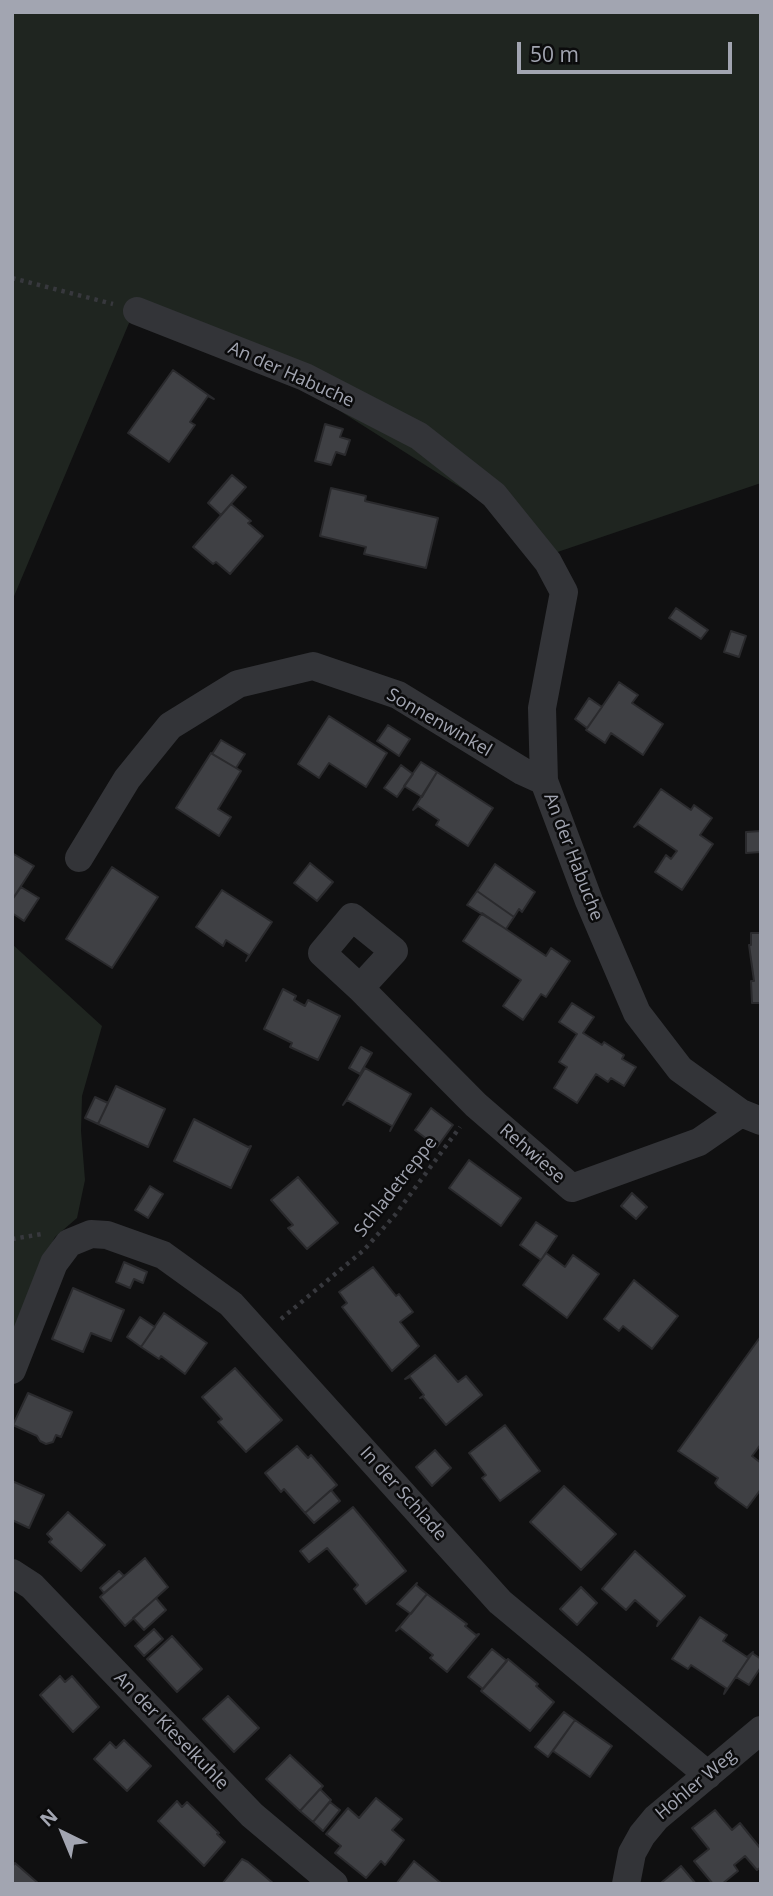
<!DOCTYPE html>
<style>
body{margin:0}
#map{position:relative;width:773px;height:1896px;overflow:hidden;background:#101011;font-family:"Open Sans",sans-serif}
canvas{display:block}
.frame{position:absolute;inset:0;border:14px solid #a2a5b1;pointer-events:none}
.north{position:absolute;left:28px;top:1798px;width:70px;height:70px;-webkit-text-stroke:5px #0b0b0c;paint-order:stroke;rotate:317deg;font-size:19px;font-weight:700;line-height:28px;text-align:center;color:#a2a5b1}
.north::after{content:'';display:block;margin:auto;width:24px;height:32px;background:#a2a5b1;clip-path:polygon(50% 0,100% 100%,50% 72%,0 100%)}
.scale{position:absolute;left:517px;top:42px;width:215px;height:32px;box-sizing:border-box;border:4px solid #a2a5b1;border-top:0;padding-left:9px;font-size:21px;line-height:24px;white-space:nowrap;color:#a2a5b1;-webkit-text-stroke:5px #0b0b0c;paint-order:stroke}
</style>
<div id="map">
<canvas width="773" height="1896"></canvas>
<div class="frame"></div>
<div class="north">N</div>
<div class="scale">50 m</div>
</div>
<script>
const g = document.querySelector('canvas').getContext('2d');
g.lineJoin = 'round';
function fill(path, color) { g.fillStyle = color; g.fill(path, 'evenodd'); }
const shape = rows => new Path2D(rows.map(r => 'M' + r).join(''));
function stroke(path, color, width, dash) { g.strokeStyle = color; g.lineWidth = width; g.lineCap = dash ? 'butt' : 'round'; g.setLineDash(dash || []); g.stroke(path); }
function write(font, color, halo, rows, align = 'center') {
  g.font = font + ' "Open Sans",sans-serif'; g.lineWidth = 5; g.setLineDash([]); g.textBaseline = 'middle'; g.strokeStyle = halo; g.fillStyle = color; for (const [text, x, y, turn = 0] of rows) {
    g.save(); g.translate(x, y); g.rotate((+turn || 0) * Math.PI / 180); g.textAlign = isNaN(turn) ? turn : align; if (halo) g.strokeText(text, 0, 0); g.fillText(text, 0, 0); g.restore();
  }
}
const green = shape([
 [12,12,761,12,761,483,531,561,485,503,307,390,132,316,12,601],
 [12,944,102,1026,82,1096,81,1131,85,1180,77,1218,55,1237,44,1259,12,1345]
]);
const building = shape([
 [173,370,214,399,208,396,190,422,195,425,169,462,128,433,173,370],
 [325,424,343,429,340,437,350,440,345,455,336,452,331,465,315,461,325,424],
 [232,475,246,487,221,515,208,503,232,475],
 [331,488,366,496,365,501,438,518,426,568,364,554,366,547,320,536,331,488],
 [231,504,251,521,248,523,263,536,230,574,216,562,213,564,193,547,231,504],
 [676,608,708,630,701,639,669,618,676,608],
 [731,631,746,636,739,657,724,652,731,631],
 [619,682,638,695,632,703,663,724,643,755,611,733,605,743,586,730,619,682],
 [589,698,602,707,587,728,575,719,589,698],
 [329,716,387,753,366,787,329,763,319,778,298,764,329,716],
 [388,725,410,739,399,756,377,741,388,725],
 [221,740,245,754,236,768,212,754,221,740],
 [211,753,241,771,218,809,231,817,219,836,176,808,211,753],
 [421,762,437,772,422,797,404,786,421,762],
 [401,765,413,774,397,797,384,788,401,765],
 [437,772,493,808,468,846,436,825,439,820,418,806,413,810,437,772],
 [661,789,691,810,694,805,712,818,700,835,713,844,682,890,655,872,666,855,671,859,677,851,638,824,634,827,661,789],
 [761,831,761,852,746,853,746,832,761,831],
 [12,853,34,866,12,900,12,853],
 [310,863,333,882,317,901,294,883,310,863],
 [495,864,535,892,522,912,519,909,514,917,477,891,495,864],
 [112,867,158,897,112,968,66,939,112,867],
 [21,887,39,898,24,921,12,913,12,900,21,887],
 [222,890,272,922,246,961,249,955,226,940,223,946,196,927,222,890],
 [477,891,514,917,506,929,467,905,477,891],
 [482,913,546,956,551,948,570,961,546,997,541,994,523,1020,503,1006,521,980,463,941,482,913],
 [751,933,761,933,761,1003,752,1003,751,981,754,981,749,945,751,945,751,933],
 [283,989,296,996,294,1000,305,1006,308,1000,340,1016,318,1060,290,1047,292,1043,264,1029,283,989],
 [572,1003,594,1017,583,1033,602,1045,604,1042,624,1055,622,1059,636,1067,624,1086,611,1078,608,1082,596,1074,577,1103,554,1088,567,1067,559,1062,577,1034,559,1022,572,1003],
 [361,1047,372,1053,360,1074,349,1068,361,1047],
 [365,1068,411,1094,390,1131,392,1126,347,1100,343,1105,365,1068],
 [116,1086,165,1109,148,1147,98,1124,116,1086],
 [95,1097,108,1103,98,1124,85,1118,95,1097],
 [431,1108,453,1125,437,1147,415,1130,431,1108],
 [194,1119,248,1147,251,1146,231,1188,174,1161,194,1119],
 [469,1160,521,1198,501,1226,449,1188,469,1160],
 [298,1177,338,1223,307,1249,288,1228,293,1225,271,1200,298,1177],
 [150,1186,163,1194,148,1218,135,1210,150,1186],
 [632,1193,647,1207,636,1219,621,1206,632,1193],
 [536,1222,557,1236,541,1260,520,1245,536,1222],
 [546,1253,565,1267,573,1255,599,1274,567,1318,523,1285,546,1253],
 [124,1262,147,1272,143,1283,134,1279,130,1288,116,1282,124,1262],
 [373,1267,396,1296,399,1294,413,1312,400,1322,419,1346,392,1371,342,1307,347,1303,339,1292,373,1267],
 [634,1280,678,1316,652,1349,623,1326,619,1331,604,1319,634,1280],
 [73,1288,124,1310,111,1341,91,1333,83,1352,52,1339,73,1288],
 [164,1313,207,1343,185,1374,161,1356,159,1359,141,1347,164,1313],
 [140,1317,155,1327,141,1347,127,1337,140,1317],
 [761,1336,761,1444,752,1456,761,1463,761,1489,747,1508,718,1487,715,1483,718,1478,678,1451,761,1336],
 [435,1355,458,1382,466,1376,482,1395,446,1425,423,1397,420,1398,424,1395,410,1377,405,1379,435,1355],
 [235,1368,282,1420,246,1452,218,1422,222,1419,202,1397,235,1368],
 [28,1393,72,1412,61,1437,56,1435,53,1442,46,1444,40,1441,37,1436,13,1425,28,1393],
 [505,1425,540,1471,500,1501,482,1478,486,1475,469,1453,505,1425],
 [297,1446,308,1458,311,1455,337,1485,305,1513,284,1489,281,1492,265,1473,297,1446],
 [435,1450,451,1468,432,1486,416,1467,435,1450],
 [12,1481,44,1495,29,1528,12,1520,12,1481],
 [564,1486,616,1534,581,1570,530,1522,564,1486],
 [331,1490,340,1501,314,1523,305,1513,331,1490],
 [353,1507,406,1571,366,1604,354,1589,358,1585,327,1548,309,1562,300,1551,353,1507],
 [68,1512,105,1545,81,1571,49,1542,52,1539,47,1534,68,1512],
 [635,1551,685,1596,657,1626,659,1621,635,1600,626,1610,602,1589,635,1551],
 [145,1558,168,1587,125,1626,100,1597,145,1558],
 [119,1571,124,1576,104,1593,100,1588,119,1571],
 [417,1583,416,1585,427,1594,411,1614,397,1604,417,1583],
 [581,1587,597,1603,577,1625,560,1609,581,1587],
 [427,1594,467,1624,465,1626,476,1635,479,1634,447,1672,430,1658,433,1655,400,1628,396,1631,427,1594],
 [156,1598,166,1610,144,1630,133,1618,156,1598],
 [700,1617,727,1635,723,1641,747,1657,753,1652,724,1694,726,1688,691,1665,688,1669,672,1659,700,1617],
 [154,1629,163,1639,144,1656,135,1646,154,1629],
 [172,1636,202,1669,177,1692,147,1659,172,1636],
 [492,1649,507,1661,483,1689,468,1677,492,1649],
 [752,1653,761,1659,761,1667,749,1685,736,1677,752,1653],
 [508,1659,538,1684,536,1686,554,1702,530,1731,481,1691,508,1659],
 [60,1676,65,1682,72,1676,99,1707,73,1732,40,1695,60,1676],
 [228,1696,259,1728,234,1752,203,1719,228,1696],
 [564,1712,575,1720,548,1757,535,1747,564,1712],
 [575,1720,612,1746,590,1777,553,1751,575,1720],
 [124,1740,151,1766,127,1791,94,1759,110,1742,116,1748,124,1740],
 [290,1755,323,1786,300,1811,266,1779,290,1755],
 [320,1789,331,1800,313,1822,300,1811,320,1789],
 [376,1798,402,1819,392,1830,404,1840,385,1865,381,1861,366,1878,335,1853,341,1846,326,1834,348,1808,359,1818,376,1798],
 [177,1801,182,1807,187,1802,219,1833,217,1834,225,1842,204,1866,158,1821,177,1801],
 [330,1802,340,1810,323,1831,313,1822,330,1802],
 [715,1810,732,1830,740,1823,761,1849,761,1867,757,1870,745,1856,734,1865,738,1871,722,1884,713,1884,694,1861,709,1849,692,1828,715,1810],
 [242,1859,248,1862,274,1884,222,1884,242,1859],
 [414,1861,442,1884,396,1884,414,1861],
 [15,1863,39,1884,12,1884,12,1867,15,1863],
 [681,1866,696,1884,662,1884,661,1883,681,1866]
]);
const path = shape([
 [12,278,113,304],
 [12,1239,42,1234],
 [281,1319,364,1250,395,1215,460,1127]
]);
const minor = shape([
 [137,311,305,377,419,436,494,495,548,562,564,592,542,708,544,781,589,901,637,1013,680,1069,741,1113,761,1121],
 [79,858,127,779,170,726,238,684,313,666,398,695,522,771,544,781],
 [360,988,394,951,352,917,322,953,360,988,476,1105,572,1188,699,1142,741,1113],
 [12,1370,54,1263,69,1243,91,1234,107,1235,163,1255,231,1304,500,1602,708,1775],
 [12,1573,32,1586,252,1815,334,1884],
 [626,1884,632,1853,642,1835,656,1818,761,1730]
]);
const streetNames = [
 ["An der Habuche",291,375,24],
 ["Sonnenwinkel",439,723,30],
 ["An der Habuche",573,857,69],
 ["Rehwiese",532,1154,41],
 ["Schladetreppe",396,1187,-52],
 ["In der Schlade",403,1494,48],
 ["An der Kieselkuhle",171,1731,46],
 ["Hohler Weg",696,1785,-40]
];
fill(green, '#1f2520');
fill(building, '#3f4044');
stroke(building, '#2a2a2d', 2);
stroke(path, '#37383d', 4.5, [3.5, 5]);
stroke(minor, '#333438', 28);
write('18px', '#a2a5b1', '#0b0b0c', streetNames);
</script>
